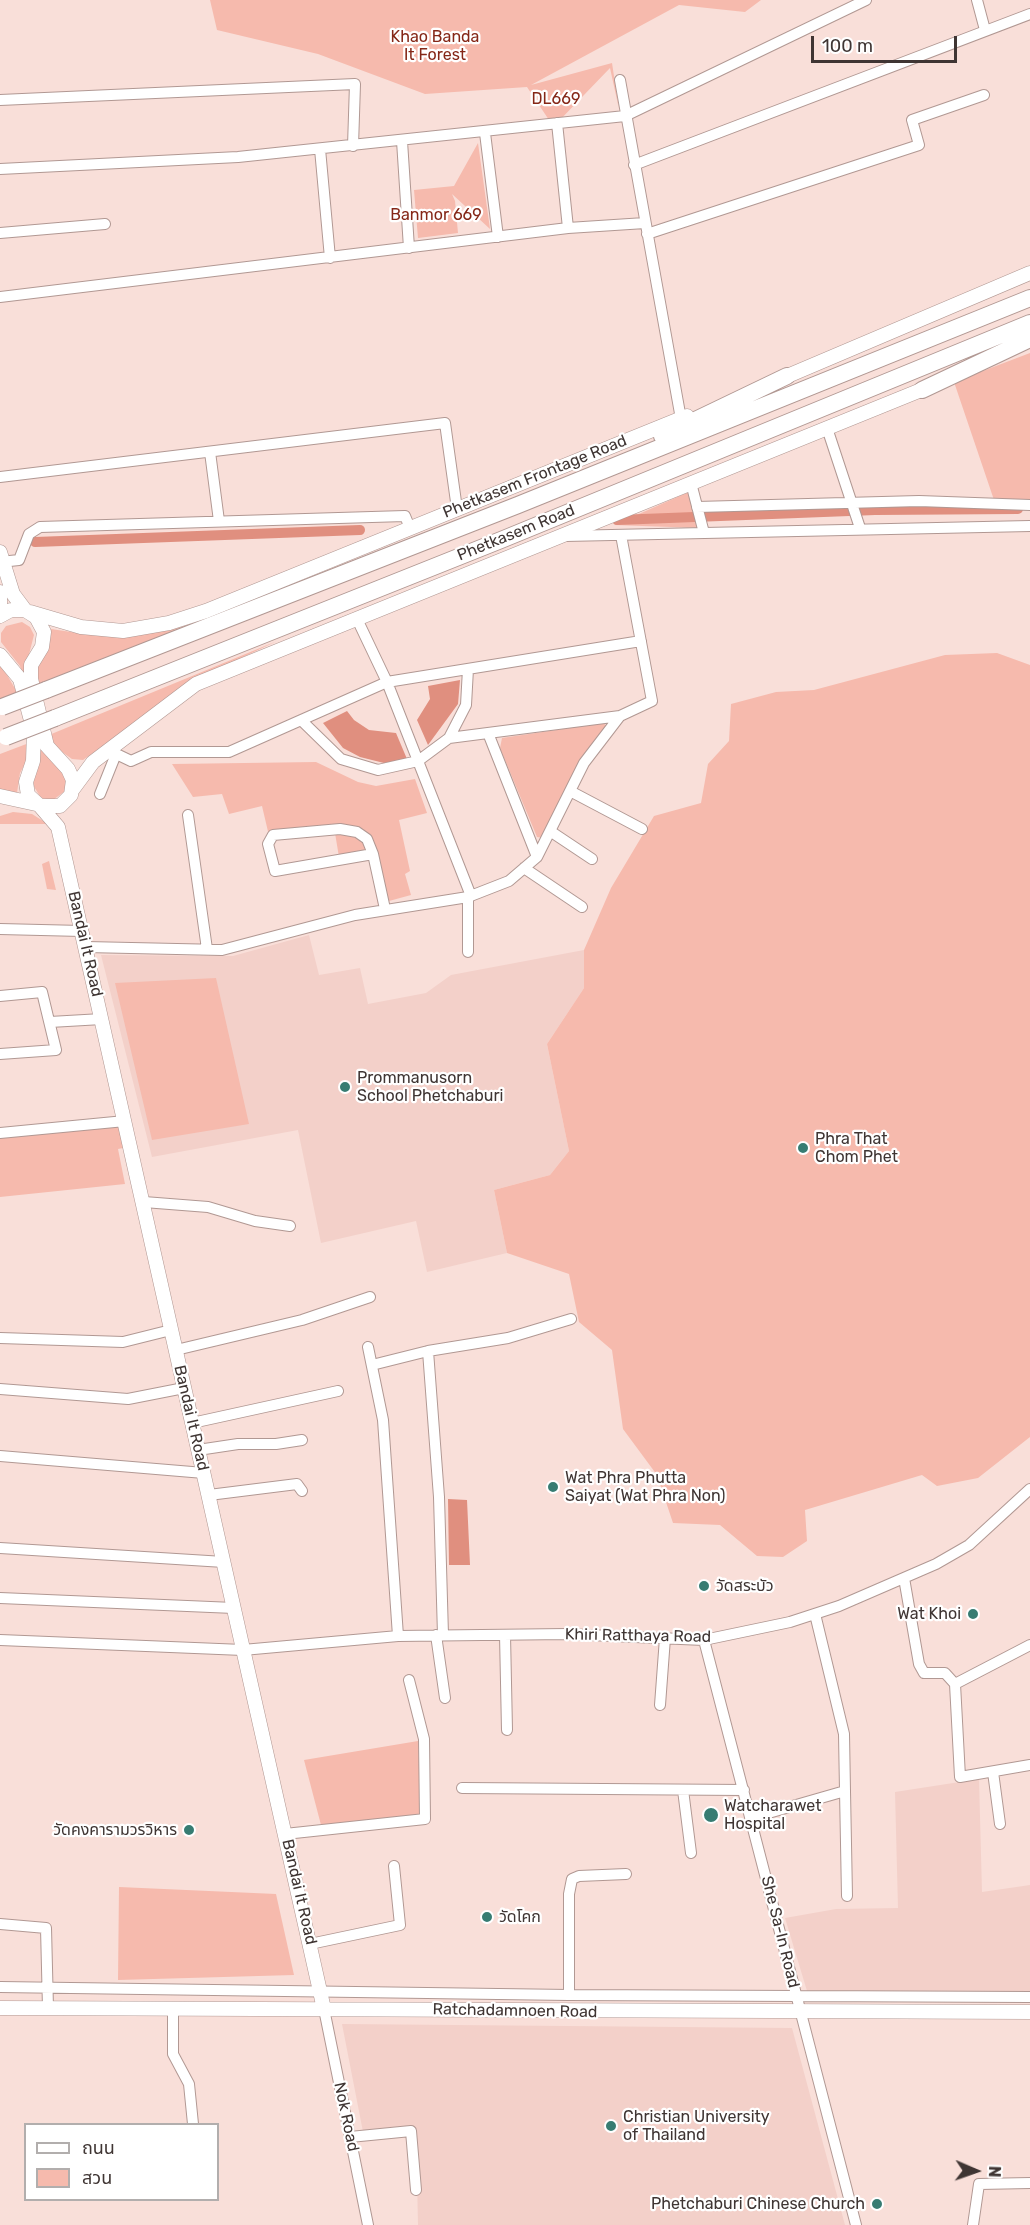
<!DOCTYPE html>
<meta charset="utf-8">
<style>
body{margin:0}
#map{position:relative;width:1030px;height:2225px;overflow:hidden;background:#f9dfd9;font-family:Rubik,"Noto Sans Thai",sans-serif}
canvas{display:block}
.legend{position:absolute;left:24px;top:2123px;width:195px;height:78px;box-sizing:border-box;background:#fff;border:2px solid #b2aead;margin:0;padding:8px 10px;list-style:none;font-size:18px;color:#3f3533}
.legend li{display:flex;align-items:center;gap:12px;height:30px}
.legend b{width:30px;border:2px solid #b2aead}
.north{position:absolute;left:946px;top:2141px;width:60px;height:60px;-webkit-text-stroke:4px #fff;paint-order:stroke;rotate:92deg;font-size:16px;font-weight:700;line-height:24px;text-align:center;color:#3f3533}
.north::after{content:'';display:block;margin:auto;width:21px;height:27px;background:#3f3533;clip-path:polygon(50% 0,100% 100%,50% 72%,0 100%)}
.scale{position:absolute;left:811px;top:36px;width:146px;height:27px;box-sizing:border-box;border:3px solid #3f3533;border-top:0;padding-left:8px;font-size:18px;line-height:21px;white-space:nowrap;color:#3f3533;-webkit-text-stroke:4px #fff;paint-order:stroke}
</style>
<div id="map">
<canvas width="1030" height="2225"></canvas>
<ul class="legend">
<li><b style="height:8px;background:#fff"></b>ถนน</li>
<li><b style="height:16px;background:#f6baad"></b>สวน</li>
</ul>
<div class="north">N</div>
<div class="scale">100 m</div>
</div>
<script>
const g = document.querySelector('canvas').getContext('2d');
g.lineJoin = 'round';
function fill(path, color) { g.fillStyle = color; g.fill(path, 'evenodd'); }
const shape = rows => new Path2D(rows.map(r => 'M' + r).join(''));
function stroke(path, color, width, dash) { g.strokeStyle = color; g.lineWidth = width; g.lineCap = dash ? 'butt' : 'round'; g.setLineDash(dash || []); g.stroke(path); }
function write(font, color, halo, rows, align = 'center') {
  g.font = font + ' Rubik,"Noto Sans Thai",sans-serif'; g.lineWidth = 4.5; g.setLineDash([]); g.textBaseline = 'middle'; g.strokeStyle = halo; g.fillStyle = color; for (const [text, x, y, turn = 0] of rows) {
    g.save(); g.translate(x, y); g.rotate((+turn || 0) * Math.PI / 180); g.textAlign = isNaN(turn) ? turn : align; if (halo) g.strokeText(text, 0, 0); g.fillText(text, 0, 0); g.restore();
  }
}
const built = shape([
 [309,935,319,975,360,968,368,1004,426,993,451,975,584,950,584,988,547,1044,569,1151,550,1175,494,1190,507,1253,427,1272,416,1221,321,1243,298,1130,152,1157,101,955,233,956],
 [979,1779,982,1892,1030,1885,1030,1992,807,1991,785,1918,836,1909,898,1908,895,1792],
 [342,2024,792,2028,845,2225,418,2225,416,2133,364,2137]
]);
const green = shape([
 [210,0,761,0,745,12,679,5,531,85,612,63,619,109,610,68,557,123,549,120,527,87,425,94,318,54,217,30],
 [478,143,490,229,452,194,455,201,458,233,418,238,414,190,454,186],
 [1030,353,1030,500,994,500,954,382],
 [691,491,700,528,614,525],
 [223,609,115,658,47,684,38,684,36,669,49,642,51,629,91,635,126,636],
 [22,622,30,627,34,635,26,666,26,683,20,666,1,642,1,633,6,626],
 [277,641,203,676,83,760,72,759,55,747,49,735],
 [997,653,1030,665,1030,1437,978,1478,937,1486,922,1475,805,1510,807,1541,783,1557,757,1556,720,1525,673,1523,657,1475,623,1429,612,1350,579,1322,569,1274,507,1253,494,1190,550,1175,569,1151,547,1044,584,988,584,950,611,888,654,816,701,803,708,764,729,741,731,704,776,692,814,690,945,655],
 [0,663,17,692,0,702],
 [603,723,607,726,543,838,537,837,500,748,502,738],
 [29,743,27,760,20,773,17,793,0,790,0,754],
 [40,748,63,773,67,781,65,791,53,800,41,798,33,785],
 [316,762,358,782,376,786,415,779,427,813,399,820,410,871,405,874,411,895,378,904,369,858,340,863,335,833,270,840,262,806,229,814,222,794,193,797,172,764],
 [13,812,32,814,48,824,0,824,0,816],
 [49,861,56,890,47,889,42,864],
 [216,978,249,1124,152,1140,115,983],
 [120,1124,123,1148,118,1149,125,1184,0,1197,0,1134],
 [418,1741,421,1814,321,1825,304,1760],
 [119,1887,276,1894,294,1975,118,1980]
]);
const water = shape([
 [460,680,458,704,428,745,417,720,430,699,428,686],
 [347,711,354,720,369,730,396,733,407,759,384,763,360,757,343,748,323,723],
 [448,1499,467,1500,470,1565,449,1565]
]);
const canal = shape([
 [617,520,875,510,1018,509],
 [35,542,360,530]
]);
const minor = shape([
 [977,0,985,30],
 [620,80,681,419],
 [0,100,355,84,353,146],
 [557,123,568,228],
 [485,133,498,237],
 [402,141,409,248],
 [320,149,330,258],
 [634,165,1030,14],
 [0,169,238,157,625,116,866,0],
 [0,233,105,224],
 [647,234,919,145,912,120,984,95],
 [0,297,568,228,645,223],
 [827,428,860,528],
 [210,452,219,521],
 [0,477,445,423,457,509],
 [691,483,704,533],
 [697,507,919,501,1030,505],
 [565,536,1030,526],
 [0,562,19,560,29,534,40,527,405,516,410,528],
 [357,619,387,682,471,896],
 [301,720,341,759,378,770,418,761,449,738,466,705,468,669],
 [488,733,537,857],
 [449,738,620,716],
 [108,750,131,761,151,752,229,752,387,682,641,641],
 [570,791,642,829],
 [100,794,116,754],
 [188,815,207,949],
 [550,831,592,859],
 [373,854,275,871,268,844,273,835,340,829,357,832,367,839,373,854,385,909],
 [524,868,582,907],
 [468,897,468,952],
 [0,929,82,931],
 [86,947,222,950,355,915,468,897,509,881,537,857,584,763,620,716,652,701,621,535],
 [0,996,42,992,56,1050,0,1054],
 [50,1022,102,1019],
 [0,1133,125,1121],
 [144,1202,208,1207,255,1221,290,1226],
 [0,1338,123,1342,171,1330],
 [368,1347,383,1420,398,1636],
 [176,1350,302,1320,370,1297],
 [428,1351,439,1497,443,1635],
 [372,1365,428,1351,508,1338,571,1319],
 [0,1389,128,1399,184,1388],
 [192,1423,338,1391],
 [198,1450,238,1444,276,1444,302,1440],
 [0,1456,204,1473],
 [209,1495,297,1484,302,1491],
 [0,1548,224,1562],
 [904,1578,919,1664,924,1673,945,1673,955,1684,960,1777,1030,1765],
 [0,1598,234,1608],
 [436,1635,445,1698],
 [505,1635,507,1730],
 [0,1640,243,1650,398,1636,566,1634,704,1640,790,1622,839,1606,936,1564,969,1545,1030,1489],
 [704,1640,856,2225],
 [955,1684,1030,1645],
 [660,1705,665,1638],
 [993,1772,1000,1824],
 [462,1788,744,1790],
 [683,1790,691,1853],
 [845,1791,847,1896],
 [751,1818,845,1791,844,1734,815,1614],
 [285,1834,425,1819,424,1739,409,1680],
 [0,1924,46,1928,48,2008],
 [310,1944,400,1925,394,1866],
 [0,1987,569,1995,1030,1997],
 [569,1995,569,1894,572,1879,579,1876,626,1874],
 [173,2009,173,2054,189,2084,193,2124],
 [324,2009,368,2225],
 [350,2137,411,2131,416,2190],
 [973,2225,979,2184,1030,2183]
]);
const major = shape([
 [778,380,1030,273],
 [0,552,13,594,25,610],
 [0,592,0,604],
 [30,612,81,627,123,631,169,623,206,611,687,416],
 [0,616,11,610,25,610,36,617,44,632,42,647,31,665,31,679,47,746,68,769,73,780,71,795,60,806,40,806,28,795,26,782,33,761,34,732,20,679,0,655],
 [73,789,93,762,196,684,931,386],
 [0,796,36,804],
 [40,806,58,827,324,2009],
 [0,2008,1030,2012]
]);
const highway = shape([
 [922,390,1030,339],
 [662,436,787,376],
 [46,690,518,505,1030,298],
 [55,718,501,540,1030,323]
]);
const highwayBridge = shape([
 [2,707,46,690],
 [6,737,55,718]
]);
const markers = [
 [345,1087,6,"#377c72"],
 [803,1148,6,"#377c72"],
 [553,1487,6,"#377c72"],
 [704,1586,6,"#377c72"],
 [973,1614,6,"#377c72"],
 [711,1815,8,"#377c72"],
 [189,1830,6,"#377c72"],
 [487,1917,6,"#377c72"],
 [611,2126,6,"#377c72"],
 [877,2204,6,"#377c72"]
];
const parkNames = [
 ["Khao Banda",435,37],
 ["It Forest",435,55],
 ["DL669",556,99],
 ["Banmor 669",436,215]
];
const streetNames = [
 ["Phetkasem Frontage Road",535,477,-22],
 ["Phetkasem Road",516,533,-22],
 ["Bandai It Road",85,944,77],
 ["Bandai It Road",191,1418,77],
 ["Khiri Ratthaya Road",638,1636,1],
 ["Bandai It Road",299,1892,77],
 ["She Sa-In Road",780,1932,76],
 ["Ratchadamnoen Road",515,2011,1],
 ["Nok Road",346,2117,78]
];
const poiNames = [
 ["Prommanusorn",357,1078],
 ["School Phetchaburi",357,1096],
 ["Phra That",815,1139],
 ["Chom Phet",815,1157],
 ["Wat Phra Phutta",565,1478],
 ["Saiyat (Wat Phra Non)",565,1496],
 ["วัดสระบัว",716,1586],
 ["Wat Khoi",961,1614,"right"],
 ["Watcharawet",724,1806],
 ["Hospital",724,1824],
 ["วัดคงคารามวรวิหาร",177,1830,"right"],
 ["วัดโคก",499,1917],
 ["Christian University",623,2117],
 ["of Thailand",623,2135],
 ["Phetchaburi Chinese Church",865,2204,"right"]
];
fill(built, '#f3d0c9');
fill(green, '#f6baad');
fill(water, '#e08f7f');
stroke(canal, '#e08f7f', 10);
stroke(minor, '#b19893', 12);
stroke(major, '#b19893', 15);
stroke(highway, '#b19893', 18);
stroke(minor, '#fff', 10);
stroke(major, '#fff', 14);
stroke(highway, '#fff', 16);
stroke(highwayBridge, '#b19893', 18, []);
stroke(highwayBridge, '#fff', 16);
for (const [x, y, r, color] of markers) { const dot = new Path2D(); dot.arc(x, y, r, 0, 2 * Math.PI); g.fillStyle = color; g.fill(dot); stroke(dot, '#fff', 2); }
write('16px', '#852717', '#fff', parkNames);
write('16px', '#3f3533', '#fff', streetNames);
write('16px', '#3f3533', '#fff', poiNames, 'left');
</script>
